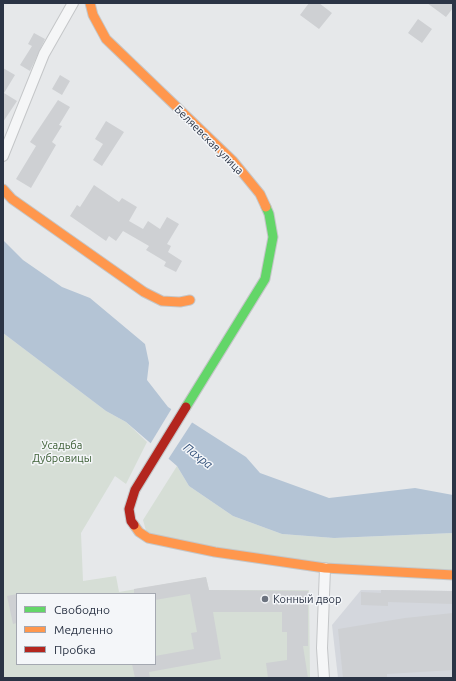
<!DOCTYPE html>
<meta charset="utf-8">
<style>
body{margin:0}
#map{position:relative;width:456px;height:681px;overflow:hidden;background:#e6e8ea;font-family:Ubuntu,sans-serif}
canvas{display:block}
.frame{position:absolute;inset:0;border:4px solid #2b3445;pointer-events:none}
.legend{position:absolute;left:16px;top:593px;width:140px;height:72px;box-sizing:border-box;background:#f4f6f9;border:1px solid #a4a8b1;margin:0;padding:5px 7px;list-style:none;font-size:12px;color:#2b3445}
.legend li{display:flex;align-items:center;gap:8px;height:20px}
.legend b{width:20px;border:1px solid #a4a8b1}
</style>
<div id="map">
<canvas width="456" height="681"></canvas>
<div class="frame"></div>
<ul class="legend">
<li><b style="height:5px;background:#63d668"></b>Свободно</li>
<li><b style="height:5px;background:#ff974d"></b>Медленно</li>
<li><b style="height:5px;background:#b3261e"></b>Пробка</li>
</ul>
</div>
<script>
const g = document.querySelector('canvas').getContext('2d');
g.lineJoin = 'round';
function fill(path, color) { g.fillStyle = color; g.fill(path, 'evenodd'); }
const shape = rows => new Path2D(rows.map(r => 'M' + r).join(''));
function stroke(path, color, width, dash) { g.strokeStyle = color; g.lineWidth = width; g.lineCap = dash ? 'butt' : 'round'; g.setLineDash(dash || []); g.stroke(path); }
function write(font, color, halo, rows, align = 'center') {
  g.font = font + ' Ubuntu,sans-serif'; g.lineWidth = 3; g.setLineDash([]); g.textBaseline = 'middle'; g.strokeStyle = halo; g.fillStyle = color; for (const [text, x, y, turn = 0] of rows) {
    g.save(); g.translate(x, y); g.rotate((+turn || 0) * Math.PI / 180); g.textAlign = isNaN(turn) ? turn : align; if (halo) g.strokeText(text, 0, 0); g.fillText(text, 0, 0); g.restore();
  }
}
const built = shape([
 [361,590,453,591,453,678,338,678,332,625]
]);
const green = shape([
 [3,333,106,411,126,422,147,442,126,484,115,476,81,533,83,581,116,576,119,592,206,577,209,590,309,590,310,678,3,678],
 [17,594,155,594,155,664,17,664],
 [177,466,189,486,233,516,282,534,334,538,453,533,453,575,393,573,148,538,143,520]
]);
const water = shape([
 [3,240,23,260,62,287,90,298,145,344,149,363,147,380,168,407,246,457,260,473,329,498,415,488,453,495,453,533,334,538,282,534,233,516,189,486,177,466,126,422,106,411,3,333]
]);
const pier = shape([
 [172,408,193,421,167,461,149,446]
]);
const building = shape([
 [309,3,319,3,332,13,319,29,300,15],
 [427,3,453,3,453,8,446,17],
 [418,19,432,29,422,43,408,33],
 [34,33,45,39,30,71,20,65,32,46,28,44],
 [3,68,15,75,4,93,17,101,3,122],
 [60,75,70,81,62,95,52,89],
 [58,100,70,107,59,125,62,126,52,142,56,145,31,188,16,179,36,146,30,142],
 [106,121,124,132,102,166,93,160,103,144,95,139],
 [94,185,119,202,122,198,137,207,129,221,143,229,148,221,160,229,167,217,179,224,167,244,171,246,168,252,182,261,176,272,164,266,166,262,146,250,149,246,123,231,116,241,109,236,106,241,70,216,77,205,80,207],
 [206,577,209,590,308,591,308,646,303,646,308,678,268,678,266,663,287,660,287,632,282,632,282,612,213,612,221,659,149,672,150,678,135,678,132,664,155,664,155,656,194,649,191,633,197,632,190,594,155,600,155,594,134,594,134,589],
 [381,590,453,591,453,604,388,602,388,606,361,605,361,592,381,593],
 [17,594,17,623,13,624,7,596],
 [453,613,453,670,387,674,387,678,343,678,338,629,405,618]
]);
const street = shape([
 [3,156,44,54,73,3],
 [324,678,322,648,325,568]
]);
const fast = shape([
 [186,407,265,279,273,237,269,214,266,207]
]);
const slow = shape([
 [90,3,93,15,106,39,233,161,260,194,266,207],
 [3,189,12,199,144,292,162,301,180,302,190,300],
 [134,525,139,532,148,538,215,552,325,568,453,575]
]);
const jam = shape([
 [134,525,131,521,129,509,135,490,186,407]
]);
const markers = [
 [265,599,4,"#6c737f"]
];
const streetNames = [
 ["Беляевская улица",209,140,45]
];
const parkNames = [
 ["Усадьба",62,445],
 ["Дубровицы",62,458]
];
const poiNames = [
 ["Конный двор",273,599]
];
const waterNames = [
 ["Пахра",198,456,38]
];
fill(built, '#d4d7dd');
fill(green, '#d6ded6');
fill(water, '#b4c4d5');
fill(pier, '#e6e8ea');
fill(building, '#ced0d3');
stroke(street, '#c4c6c8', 12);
stroke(fast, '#c4c6c8', 11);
stroke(slow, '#c4c6c8', 11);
stroke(jam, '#c4c6c8', 11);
stroke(street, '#f5f6f7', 10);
stroke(fast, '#63d668', 9);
stroke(slow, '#ff974d', 9);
stroke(jam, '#b3261e', 9);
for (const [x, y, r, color] of markers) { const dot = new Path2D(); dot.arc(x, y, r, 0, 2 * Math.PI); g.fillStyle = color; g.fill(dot); stroke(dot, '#f4f6f9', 1.5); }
write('11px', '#2b3445', '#f4f6f9', streetNames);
write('11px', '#3f6138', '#f4f6f9', parkNames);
write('11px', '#2b3445', '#f4f6f9', poiNames, 'left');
write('italic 12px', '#34527a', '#f4f6f9', waterNames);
</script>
